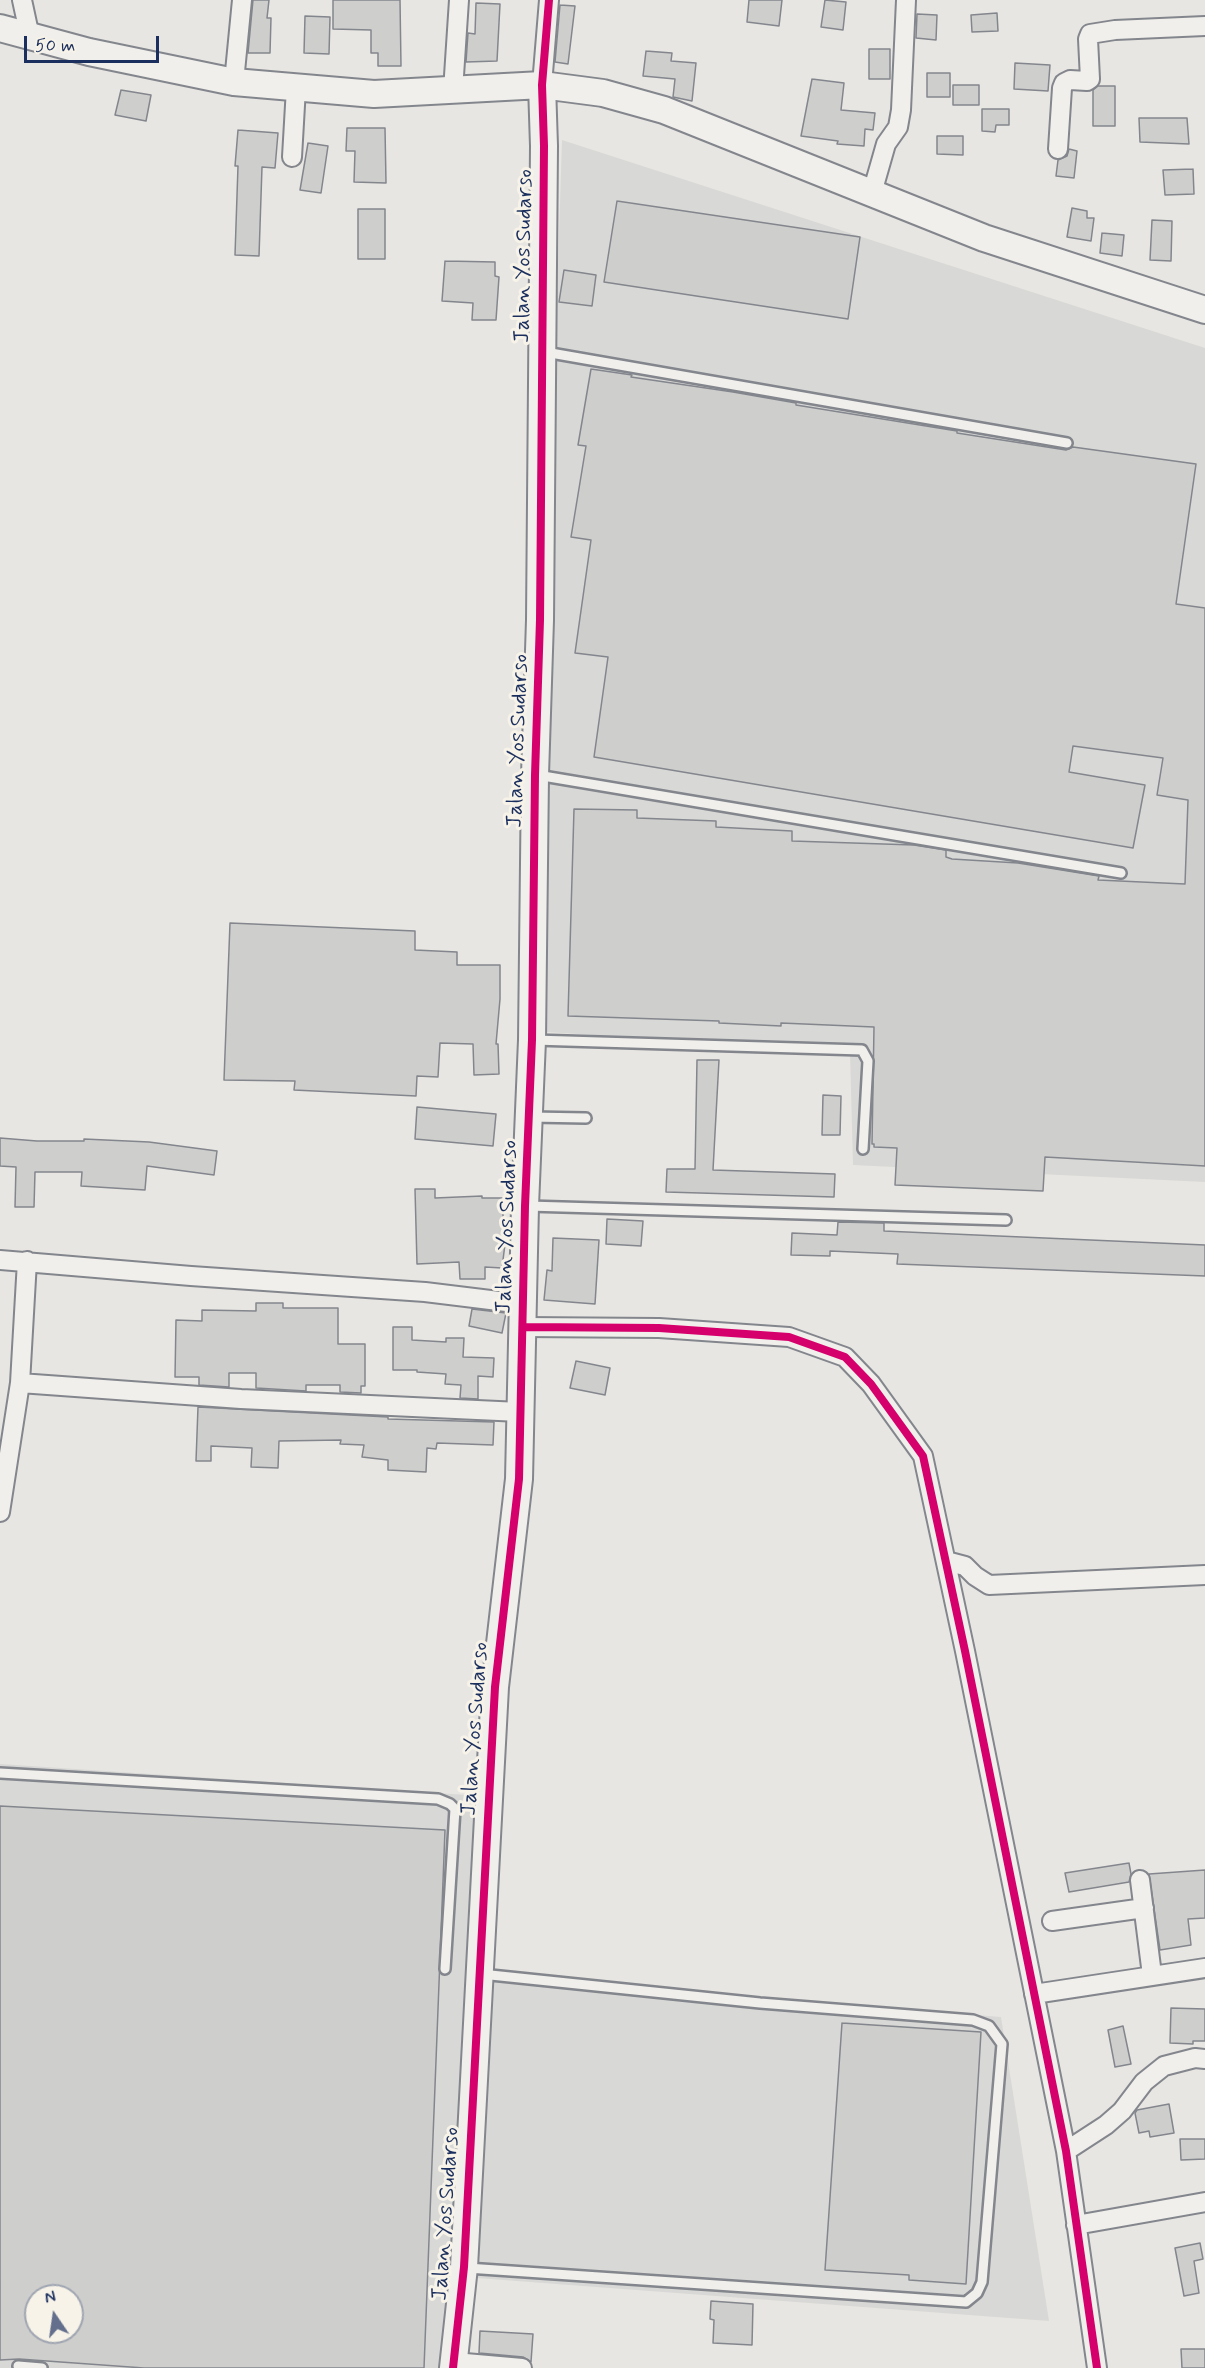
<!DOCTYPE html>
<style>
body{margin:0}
#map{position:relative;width:1205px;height:2368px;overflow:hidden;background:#e8e6e2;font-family:Mynerve,sans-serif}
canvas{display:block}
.north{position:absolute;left:24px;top:2284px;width:60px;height:60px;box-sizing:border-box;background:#f7f3e8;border:2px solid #9fa5b1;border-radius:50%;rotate:347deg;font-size:16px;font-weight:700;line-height:24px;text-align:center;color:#1b2f5e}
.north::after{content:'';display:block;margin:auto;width:21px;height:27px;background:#636f8c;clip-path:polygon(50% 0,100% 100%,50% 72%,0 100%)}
.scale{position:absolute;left:24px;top:36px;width:135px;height:27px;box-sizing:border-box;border:3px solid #1b2f5e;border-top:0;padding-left:8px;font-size:18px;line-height:21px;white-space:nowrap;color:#1b2f5e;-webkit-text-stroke:4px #f7f3e8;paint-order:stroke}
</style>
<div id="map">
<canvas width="1205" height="2368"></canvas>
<div class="north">N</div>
<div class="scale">50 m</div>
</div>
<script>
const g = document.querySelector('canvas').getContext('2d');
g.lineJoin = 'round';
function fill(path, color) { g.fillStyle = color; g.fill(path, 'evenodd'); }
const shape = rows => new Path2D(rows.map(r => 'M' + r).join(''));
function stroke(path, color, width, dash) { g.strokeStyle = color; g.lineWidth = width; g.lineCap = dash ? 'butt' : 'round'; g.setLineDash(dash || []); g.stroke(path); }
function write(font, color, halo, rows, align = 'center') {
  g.font = font + ' Mynerve,sans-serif'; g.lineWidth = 6; g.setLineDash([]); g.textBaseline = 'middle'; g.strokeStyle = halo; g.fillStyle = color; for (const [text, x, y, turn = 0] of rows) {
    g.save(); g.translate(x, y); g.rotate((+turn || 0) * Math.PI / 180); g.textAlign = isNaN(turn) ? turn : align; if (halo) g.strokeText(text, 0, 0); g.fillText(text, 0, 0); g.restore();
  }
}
const built = shape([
 [562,140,1205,348,1205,1182,853,1165,850,1052,547,1032,540,839],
 [0,1764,482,1796,470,1975,1001,2017,1049,2321,450,2276,442,2368,0,2368],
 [36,2296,72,2296,72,2332,36,2332]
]);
const building = shape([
 [253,0,269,0,267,18,271,18,270,53,248,53,253,0],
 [333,0,400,0,401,66,378,66,378,53,371,53,371,30,333,29,333,0],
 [749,0,782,0,779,26,747,22,749,0],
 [825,0,846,2,843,30,821,27,825,0],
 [476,3,500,4,497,61,466,62,468,33,475,34,476,3],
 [560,5,575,6,568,64,555,62,560,5],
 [997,13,998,31,972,32,971,15,997,13],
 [917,14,937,15,936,40,916,38,917,14],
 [305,16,330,17,329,54,304,53,305,16],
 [869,49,890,49,890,79,869,79,869,49],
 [646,51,672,53,671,61,696,63,692,101,673,97,675,79,643,76,646,51],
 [1015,63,1050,65,1048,91,1014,89,1015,63],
 [927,73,950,73,950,97,927,97,927,73],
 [812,79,844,83,841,110,875,113,873,130,865,129,864,146,837,144,838,141,801,136,812,79],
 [953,85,979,85,979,105,953,105,953,85],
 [1098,86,1115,86,1115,126,1093,126,1093,90,1098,86],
 [121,90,151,95,146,121,115,115,121,90],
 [982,109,1009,109,1009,125,996,125,995,132,982,131,982,109],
 [1139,118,1187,118,1189,144,1140,142,1139,118],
 [347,128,385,128,386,183,354,182,355,151,346,151,347,128],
 [238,130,278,133,275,168,262,167,259,256,235,255,238,166,235,166,238,130],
 [937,136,963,136,963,155,937,154,937,136],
 [308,143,328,146,321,193,300,190,308,143],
 [1069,149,1077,151,1074,178,1056,176,1058,160,1067,156,1069,149],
 [1193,169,1194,194,1165,195,1163,170,1193,169],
 [617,201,860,237,848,319,604,282,617,201],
 [1072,208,1087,211,1087,218,1094,218,1091,241,1067,237,1072,208],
 [358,209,385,209,385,259,358,259,358,209],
 [1152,220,1172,221,1171,261,1150,260,1152,220],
 [1102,233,1124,235,1122,256,1100,253,1102,233],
 [445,261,495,262,495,276,499,277,496,320,472,320,473,303,442,301,445,261],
 [564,270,596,275,592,306,559,302,564,270],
 [591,369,632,375,631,377,733,392,796,403,796,405,957,431,957,433,1066,450,1073,447,1196,464,1176,604,1205,608,1205,1166,1045,1157,1043,1191,895,1185,897,1148,874,1147,874,1144,872,1144,874,1027,781,1023,781,1026,719,1023,719,1021,568,1016,574,809,637,810,637,818,716,821,716,827,792,831,792,841,914,845,946,850,946,857,952,859,1018,863,1099,876,1098,880,1185,884,1188,800,1157,795,1163,758,1073,746,1069,772,1145,785,1133,848,594,757,608,657,575,653,591,540,571,537,586,446,578,445,591,369],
 [230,923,415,931,415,950,457,952,457,965,500,965,500,999,496,1044,498,1044,499,1074,474,1075,473,1044,440,1043,438,1077,417,1076,416,1096,294,1090,295,1081,224,1080,230,923],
 [697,1060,719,1060,713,1170,835,1174,834,1197,666,1192,667,1169,695,1169,697,1060],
 [823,1095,841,1096,840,1135,822,1135,823,1095],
 [417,1107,496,1114,493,1146,415,1139,417,1107],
 [0,1138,37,1141,84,1141,84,1139,149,1142,217,1151,214,1175,147,1166,145,1190,81,1186,82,1172,35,1172,34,1207,15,1207,16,1167,0,1166,0,1138],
 [415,1189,435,1189,435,1198,482,1196,482,1198,503,1198,503,1236,506,1236,502,1268,485,1267,485,1279,460,1279,459,1262,417,1264,415,1189],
 [607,1219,643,1221,641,1246,606,1244,607,1219],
 [838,1222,884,1223,884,1231,1205,1245,1205,1276,897,1264,898,1254,830,1251,830,1256,791,1255,792,1233,837,1235,838,1222],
 [553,1238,599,1240,595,1304,544,1300,547,1270,552,1271,553,1238],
 [256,1303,283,1303,283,1308,338,1308,338,1344,365,1344,365,1386,361,1386,361,1393,340,1392,340,1385,306,1385,306,1391,256,1388,256,1373,229,1373,229,1387,199,1385,199,1377,175,1377,176,1320,202,1321,202,1310,256,1311,256,1303],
 [472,1309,506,1313,502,1333,469,1326,472,1309],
 [393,1327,412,1327,412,1340,446,1342,446,1338,464,1338,463,1357,494,1358,493,1377,478,1376,478,1399,460,1398,461,1385,445,1384,446,1374,417,1372,417,1370,393,1370,393,1327],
 [576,1361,610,1368,605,1395,570,1388,576,1361],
 [198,1407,388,1417,388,1419,494,1422,493,1445,437,1443,436,1449,427,1448,426,1472,388,1470,388,1460,362,1457,364,1445,340,1444,341,1440,279,1441,278,1468,251,1467,252,1448,211,1446,211,1461,196,1461,198,1407],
 [0,1806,445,1830,424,2368,144,2368,19,2359,0,2360,0,1806],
 [36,2296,72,2296,72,2332,36,2332,36,2296],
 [1129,1863,1131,1874,1129,1882,1069,1892,1065,1873,1129,1863],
 [1205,1870,1205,1918,1188,1919,1191,1945,1160,1950,1149,1874,1205,1870],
 [1171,2008,1205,2009,1205,2041,1193,2041,1193,2044,1170,2043,1171,2008],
 [842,2023,981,2032,966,2284,909,2280,909,2275,825,2270,842,2023],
 [1123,2026,1131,2064,1115,2067,1108,2030,1123,2026],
 [1169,2104,1174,2133,1150,2137,1149,2131,1139,2133,1135,2113,1137,2110,1169,2104],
 [1180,2139,1205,2139,1205,2159,1181,2160,1180,2139],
 [1200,2243,1203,2259,1194,2261,1199,2293,1184,2296,1175,2248,1200,2243],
 [711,2301,753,2304,752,2345,713,2343,714,2320,710,2319,711,2301],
 [480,2331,533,2334,531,2362,523,2357,479,2353,480,2331],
 [1181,2349,1205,2349,1205,2368,1182,2368,1181,2349]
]);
const lane = shape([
 [545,352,1067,443],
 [537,775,1121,873],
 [534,1040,862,1050,868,1061,863,1149],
 [531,1117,586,1118],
 [528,1206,1006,1220],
 [0,1773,438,1799,450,1804,455,1809,445,1969],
 [467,2268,966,2302,977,2293,982,2282,1002,2044,989,2026,973,2020,760,2003,481,1974],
 [18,2366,42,2368]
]);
const street = shape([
 [22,0,30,37],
 [234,82,242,0],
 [542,85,549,0],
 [453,91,459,0],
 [1058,149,1062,88,1064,83,1070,80,1087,81,1090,79,1088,39,1090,34,1115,30,1205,26],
 [292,157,296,88],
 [872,193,886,144,898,127,901,110,906,0],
 [0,1260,191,1276,425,1292,523,1304],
 [523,1327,659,1328,789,1337,845,1357,871,1384,923,1456,965,1651,1066,2151,1097,2368],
 [20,1383,241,1399,520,1412],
 [0,1512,20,1383,27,1261],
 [946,1561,965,1566,975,1576,989,1585,1205,1575],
 [1140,1880,1152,1975],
 [1052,1921,1144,1908],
 [1034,1994,1205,1968],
 [1066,2151,1106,2125,1122,2111,1144,2082,1164,2066,1195,2058,1205,2059],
 [1076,2225,1205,2202],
 [454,2362,522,2368]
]);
const secondary = shape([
 [0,28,89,52,234,82,374,94,542,85,603,93,664,110,984,238,1205,310],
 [453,2368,464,2267,495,1687,519,1479,525,1206,532,1040,535,775,540,620,544,146,542,85]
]);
const cycleway = shape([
 [523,1327,659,1328,789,1337,845,1357,871,1384,923,1456,965,1651,1066,2151,1097,2368],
 [453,2368,464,2267,495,1687,519,1479,525,1206,532,1040,535,775,540,620,544,146,542,85,549,0]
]);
const streetNames = [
 ["Jalan Yos Sudarso",525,256,-89],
 ["Jalan Yos Sudarso",519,741,-88],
 ["Jalan Yos Sudarso",508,1227,-88],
 ["Jalan Yos Sudarso",476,1729,-86],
 ["Jalan Yos Sudarso",447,2214,-86]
];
fill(built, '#d8d8d6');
fill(building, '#cececd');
stroke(building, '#83868d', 1.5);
stroke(lane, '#83868d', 14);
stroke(street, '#83868d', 22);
stroke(secondary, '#83868d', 30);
stroke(lane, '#f0efeb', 9);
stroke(street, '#f0efeb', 18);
stroke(secondary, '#f0efeb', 26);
stroke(cycleway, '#d6006c', 8);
write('22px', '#1b2f5e', '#f7f3e8', streetNames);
</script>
